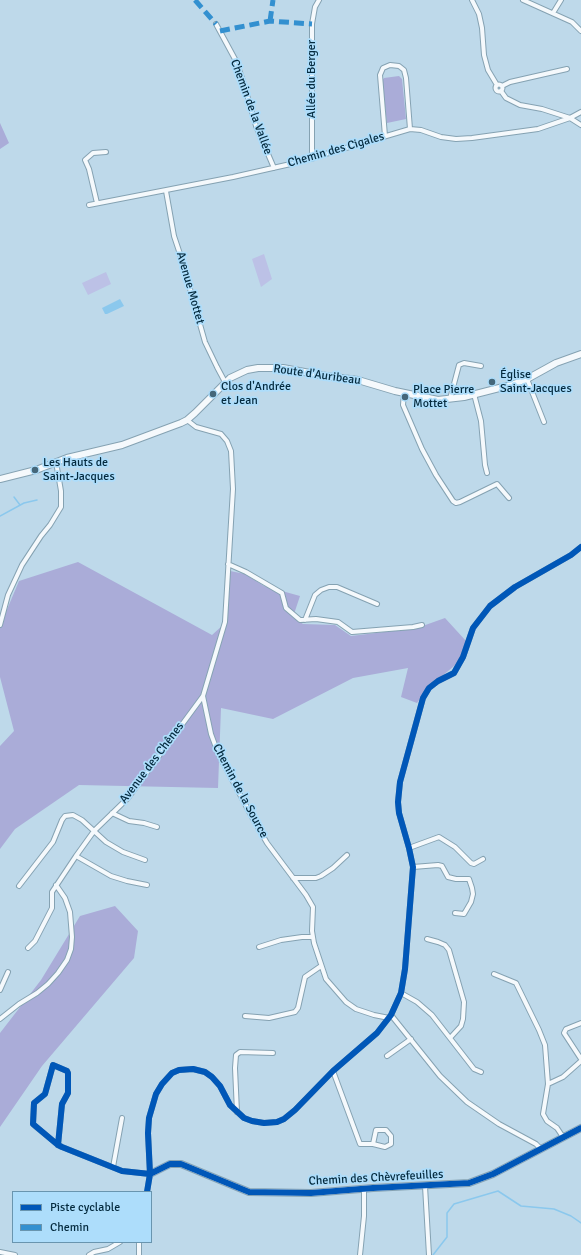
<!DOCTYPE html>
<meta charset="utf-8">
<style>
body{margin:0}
#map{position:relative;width:581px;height:1255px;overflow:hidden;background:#bed9ea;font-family:Signika,sans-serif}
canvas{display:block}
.legend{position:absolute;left:12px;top:1191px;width:140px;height:52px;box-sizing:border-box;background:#adddfb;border:1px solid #6995af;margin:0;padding:5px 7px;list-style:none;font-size:12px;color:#042a3e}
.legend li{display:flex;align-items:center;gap:8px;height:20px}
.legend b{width:20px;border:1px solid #6995af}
</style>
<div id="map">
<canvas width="581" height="1255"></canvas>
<ul class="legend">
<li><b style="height:5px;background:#0057b8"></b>Piste cyclable</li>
<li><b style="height:5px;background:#3390d0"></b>Chemin</li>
</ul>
</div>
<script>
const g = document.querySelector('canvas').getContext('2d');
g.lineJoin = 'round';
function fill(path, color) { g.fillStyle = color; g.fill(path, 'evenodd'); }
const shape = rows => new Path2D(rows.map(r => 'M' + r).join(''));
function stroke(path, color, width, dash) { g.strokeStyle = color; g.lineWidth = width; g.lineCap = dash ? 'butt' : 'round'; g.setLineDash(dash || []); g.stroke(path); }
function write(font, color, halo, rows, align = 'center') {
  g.font = font + ' Signika,sans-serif'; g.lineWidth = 3.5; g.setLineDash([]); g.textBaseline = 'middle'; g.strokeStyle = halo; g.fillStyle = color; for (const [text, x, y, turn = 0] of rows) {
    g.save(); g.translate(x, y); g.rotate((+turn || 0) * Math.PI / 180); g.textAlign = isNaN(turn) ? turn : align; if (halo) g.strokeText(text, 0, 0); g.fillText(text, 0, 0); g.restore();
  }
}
const green = shape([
 [264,254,272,279,261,287,252,259],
 [106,272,111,284,88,295,82,283]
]);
const forest = shape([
 [399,76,402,79,406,119,387,123,382,81,384,78],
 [0,123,9,143,0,149],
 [78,562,212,635,223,625,230,571,245,574,264,586,300,596,293,617,303,624,335,625,351,636,417,628,445,618,466,641,460,661,428,688,417,703,401,697,408,668,353,678,273,719,221,708,218,788,79,785,15,829,0,849,0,746,14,731,0,677,0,619,3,619,19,581],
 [115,906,138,931,134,958,42,1066,0,1127,0,1033,41,980,80,916]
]);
const water = shape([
 [120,299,124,306,107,314,105,314,102,308]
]);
const stream = shape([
 [14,497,20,505],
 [0,516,24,503,37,500],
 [433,1255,447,1237,447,1213,454,1204,498,1191,521,1206,554,1209,571,1216,581,1223]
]);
const street = shape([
 [472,0,479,14,482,28,484,55,488,70,497,85],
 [523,0,572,22,581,31],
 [553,13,561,0],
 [216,24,236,61,243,81,256,126,274,168],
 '495.5 88a3.5 3.5 0 1 1 7 0a3.5 3.5 0 1 1-7 0Z',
 [502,86,510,82,567,69],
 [501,91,506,98,520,105,542,109,570,118,581,125],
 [385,136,380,75,383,68,390,65,399,66,404,70,406,78,410,129],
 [312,159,312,24,315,7,319,0],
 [166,191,174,236,181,257,205,342,217,367,225,382],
 [97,203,89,169,85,160,93,153,106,152],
 [89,205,233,177,295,163,410,129,421,130,441,137,456,139,472,138,538,129,570,118,581,112],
 [527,379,544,422],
 [404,393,403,405,422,449,436,475,453,501,456,503,460,502,497,484,509,498],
 [474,394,481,421,485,465,487,473],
 [450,399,459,365,464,363,481,366],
 [187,420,196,427,221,434,227,441,231,451,233,489,225,622,203,696,211,734,218,753,252,817,267,843,306,895,313,907,312,931,314,943,326,979,346,1002,356,1009,374,1015,389,1018],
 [228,564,246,572,282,593,286,608,300,620,316,619,338,622,352,632,413,627,422,625],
 [305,620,315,595,321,590,329,587,337,587,377,604],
 [0,625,8,595,22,565,41,536,50,525,61,507,61,491,56,462],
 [112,813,129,821,144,823,157,827],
 [409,848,439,837,455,847,471,863,474,864,483,859],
 [76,856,111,876,127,881,147,885],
 [413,867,438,865,442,866,448,877,456,879,469,879,472,888,473,894,471,902,464,914,455,913],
 [293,878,316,878,321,876,333,868,347,855],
 [19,886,53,842,62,820,65,816,73,815,82,820,106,842,123,852,145,860],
 [427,939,438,942,445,945,449,950,464,1002,463,1019,461,1026,450,1038],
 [259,947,281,940,302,937,313,937],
 [28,948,35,941,52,908,52,892,76,856,94,831,128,798,203,696],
 [494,974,516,983,539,1030,545,1045,548,1084,543,1114,547,1121,557,1128,563,1137],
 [0,990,8,972],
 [401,993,417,1002,432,1015,474,1069,481,1072],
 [391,1015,440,1076,467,1102,499,1124,536,1144,540,1148],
 [245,1016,269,1018,295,1012,298,1008,305,977,321,966],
 [0,1019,19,1004,37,993,48,984,58,973,67,960,71,949,72,937,70,912,65,898,56,885],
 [581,1023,566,1029,564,1033,581,1059],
 [387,1056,411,1039],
 [333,1071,360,1144,373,1144,385,1147,391,1144,391,1136,386,1130,376,1130,373,1144],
 [548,1084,563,1077,581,1061],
 [237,1112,235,1068,236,1055,240,1052,273,1053],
 [58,1145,62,1104,68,1093,68,1073,67,1071,53,1065,45,1094,34,1103,33,1124,35,1126,52,1140,58,1145,62,1147,122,1171,150,1174],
 [113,1167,122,1118],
 [425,1186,429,1255],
 [147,1192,150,1174,148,1133,149,1118,156,1094,162,1084,172,1073,179,1070,193,1069,205,1072,212,1077,220,1086,230,1105,244,1118,252,1121,264,1123,277,1122,284,1119,295,1110,333,1071,377,1033,391,1015,401,993,405,969,413,867,409,848,399,813,398,802,400,782,423,698,429,688,438,681,454,673,463,657,473,628,490,606,515,587,571,555,581,547],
 [0,1252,15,1255],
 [89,1255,94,1252,108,1249,120,1242],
 [139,1255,139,1242],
 [360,1255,364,1216,364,1188]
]);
const secondary = shape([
 [0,479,36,470,67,458,122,445,181,423,187,420,195,413,230,378,247,370,258,368,283,368,326,376,358,380,395,391,438,400,464,397,511,385,527,379,556,363,581,354],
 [150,1174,170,1164,181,1164,249,1192,311,1193,373,1188,469,1183,493,1174,581,1128]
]);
const quiet = shape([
 [195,0,216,24],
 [270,21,273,0],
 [220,31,270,21,312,24]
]);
const cycleway = shape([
 [58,1145,62,1104,68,1093,68,1073,67,1071,53,1065,45,1094,34,1103,33,1124,52,1140,58,1145,62,1147,122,1171,150,1174,170,1164,181,1164,249,1192,311,1193,373,1188,469,1183,493,1174,581,1128],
 [147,1192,150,1174,148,1133,149,1118,156,1094,162,1084,172,1073,179,1070,193,1069,205,1072,212,1077,220,1086,230,1105,244,1118,252,1121,264,1123,277,1122,284,1119,295,1110,333,1071,377,1033,391,1015,401,993,405,969,413,867,409,848,399,813,398,802,400,782,423,698,429,688,438,681,454,673,463,657,473,628,490,606,515,587,571,555,581,547]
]);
const markers = [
 [492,382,4,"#45677a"],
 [213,394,4,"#45677a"],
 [405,397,4,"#45677a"],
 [35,470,4,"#45677a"]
];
const streetNames = [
 ["Allée du Berger",312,79,-90],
 ["Chemin de la Vallée",251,107,70],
 ["Chemin des Cigales",336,150,-16],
 ["Avenue Mottet",190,288,74],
 ["Route d'Auribeau",317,375,8],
 ["Avenue des Chênes",152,763,-53],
 ["Chemin de la Source",240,791,62],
 ["Chemin des Chèvrefeuilles",376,1178,-3]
];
const poiNames = [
 ["Église",500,375],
 ["Saint-Jacques",500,389],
 ["Clos d'Andrée",221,387],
 ["et Jean",221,401],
 ["Place Pierre",413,390],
 ["Mottet",413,404],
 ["Les Hauts de",43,463],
 ["Saint-Jacques",43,477]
];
fill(green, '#bcc1e6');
fill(forest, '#aaacd8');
fill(water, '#8bc8ed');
stroke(stream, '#8bc8ed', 1.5);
stroke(street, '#85a2b2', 6);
stroke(secondary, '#85a2b2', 8);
stroke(street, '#f5f9fc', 4);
stroke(secondary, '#f5f9fc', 6);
stroke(quiet, '#3390d0', 5, [10, 5]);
stroke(cycleway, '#0057b8', 6);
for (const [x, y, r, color] of markers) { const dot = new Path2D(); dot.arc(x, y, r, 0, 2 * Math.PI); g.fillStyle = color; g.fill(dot); stroke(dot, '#adddfb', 1.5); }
write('12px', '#042a3e', '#adddfb', streetNames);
write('12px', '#042a3e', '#adddfb', poiNames, 'left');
</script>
